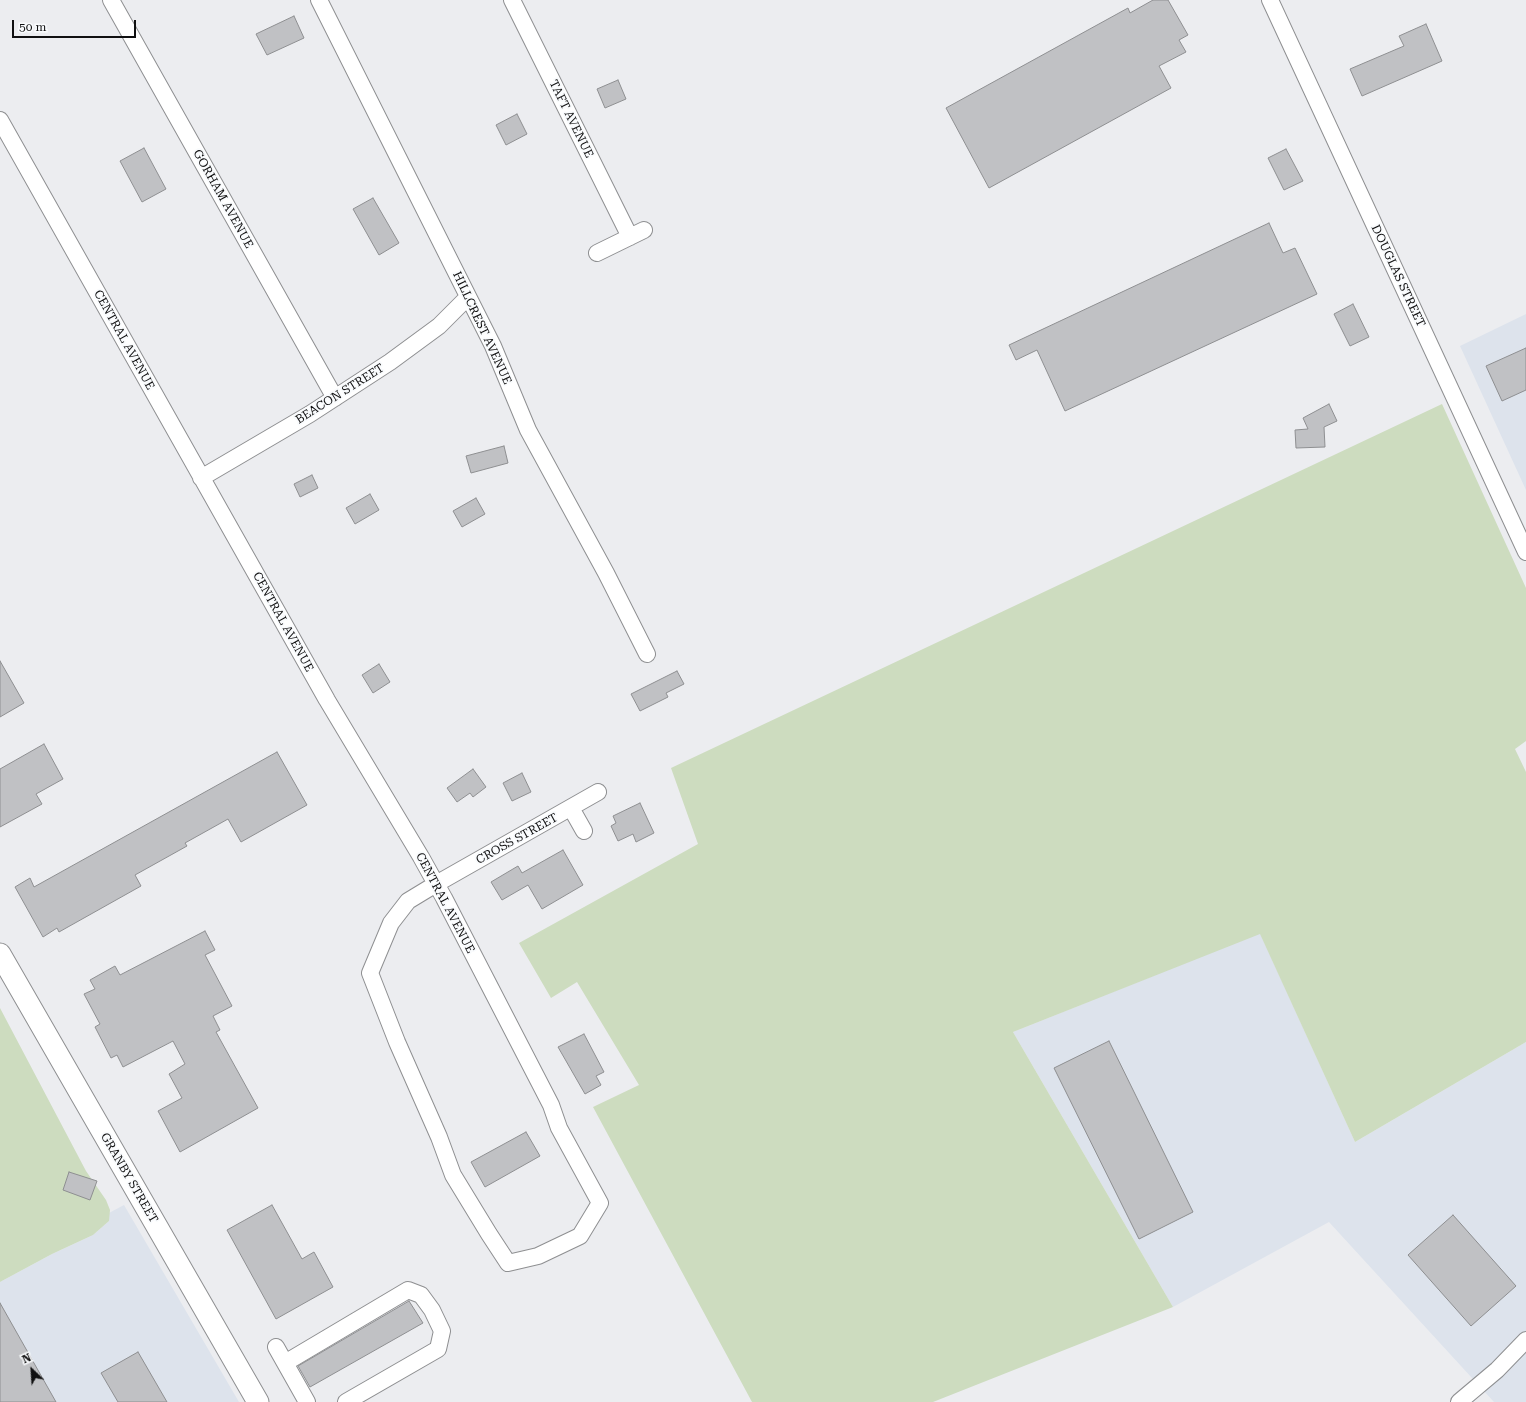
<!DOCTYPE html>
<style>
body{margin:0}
#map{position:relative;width:1526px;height:1402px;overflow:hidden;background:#ecedf0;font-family:"Roboto Serif",serif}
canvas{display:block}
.north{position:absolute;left:12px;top:1350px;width:40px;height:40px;-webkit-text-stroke:3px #f9fbfd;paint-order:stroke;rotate:335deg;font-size:11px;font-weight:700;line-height:16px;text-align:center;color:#101011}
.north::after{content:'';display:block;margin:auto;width:14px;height:18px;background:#101011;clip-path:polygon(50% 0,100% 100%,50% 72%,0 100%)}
.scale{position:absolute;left:12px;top:20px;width:124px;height:18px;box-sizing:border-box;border:2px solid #101011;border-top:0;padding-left:5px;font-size:12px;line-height:14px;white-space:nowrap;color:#101011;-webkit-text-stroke:3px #f9fbfd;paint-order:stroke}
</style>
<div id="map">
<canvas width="1526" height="1402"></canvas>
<div class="north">N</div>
<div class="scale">50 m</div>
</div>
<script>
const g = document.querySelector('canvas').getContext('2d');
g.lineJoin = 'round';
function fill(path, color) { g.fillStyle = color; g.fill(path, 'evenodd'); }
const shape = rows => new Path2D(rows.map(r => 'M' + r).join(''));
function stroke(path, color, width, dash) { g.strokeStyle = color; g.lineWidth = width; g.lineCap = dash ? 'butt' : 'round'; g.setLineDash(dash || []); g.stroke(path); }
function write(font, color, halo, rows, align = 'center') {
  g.font = font + ' "Roboto Serif",serif'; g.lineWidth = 3.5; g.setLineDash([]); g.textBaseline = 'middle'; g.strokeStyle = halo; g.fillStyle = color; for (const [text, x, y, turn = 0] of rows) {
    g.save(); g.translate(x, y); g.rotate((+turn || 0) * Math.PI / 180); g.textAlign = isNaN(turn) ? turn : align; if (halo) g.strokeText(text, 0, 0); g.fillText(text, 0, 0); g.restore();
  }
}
const built = shape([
 [1526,314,1526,490,1460,346],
 [1260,933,1355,1142,1526,1042,1526,1402,1494,1402,1329,1222,1173,1307,1013,1032],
 [124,1205,239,1402,0,1402,0,1282,52,1254,93,1235,109,1221,109,1213]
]);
const green = shape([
 [1442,404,1526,588,1526,741,1515,749,1526,772,1526,1042,1355,1142,1260,934,1013,1032,1173,1307,933,1402,752,1402,593,1107,639,1085,577,982,551,998,519,943,698,844,671,768],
 [0,1008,86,1171,106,1200,110,1210,109,1221,93,1235,52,1254,0,1282]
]);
const building = shape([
 [1153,0,1168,0,1188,35,1179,40,1186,52,1159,66,1171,88,989,188,946,108,1128,8,1130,13,1153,0],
 [294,16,304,38,267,55,256,34,294,16],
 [1426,24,1442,61,1362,96,1350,69,1404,46,1399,36,1426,24],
 [618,80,626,99,605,108,597,89,618,80],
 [517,114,527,134,506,145,496,125,517,114],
 [144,148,166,189,142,202,120,161,144,148],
 [1286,149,1303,181,1284,190,1268,158,1286,149],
 [373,198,399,243,379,255,353,209,373,198],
 [1269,223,1283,253,1295,248,1317,294,1065,411,1037,350,1016,360,1009,345,1269,223],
 [1353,304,1369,337,1350,346,1334,314,1353,304],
 [1526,348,1526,390,1502,401,1486,366,1526,348],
 [1329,404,1337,421,1324,427,1325,447,1296,448,1295,430,1308,429,1303,418,1329,404],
 [504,446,508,463,471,473,466,456,504,446],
 [312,475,318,488,300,497,294,484,312,475],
 [370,494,379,510,355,524,346,508,370,494],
 [476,498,485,514,462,527,453,511,476,498],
 [0,661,24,703,0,717,0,661],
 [379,664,390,682,373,693,362,675,379,664],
 [677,671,684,684,666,693,668,697,640,711,631,694,677,671],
 [44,744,63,779,36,794,42,804,0,827,0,769,44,744],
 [277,752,307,805,241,842,228,819,185,843,187,846,135,875,141,886,59,932,57,928,43,937,15,887,30,878,34,887,277,752],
 [473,769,486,787,473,797,470,793,457,802,447,788,473,769],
 [522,773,531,792,512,801,503,783,522,773],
 [640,803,654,833,636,842,633,834,618,841,611,826,616,823,613,816,640,803],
 [563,850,583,885,542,909,528,885,502,900,491,882,518,866,522,873,563,850],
 [205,931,215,950,205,955,232,1006,213,1016,220,1030,216,1032,258,1108,180,1152,158,1111,182,1098,169,1074,185,1064,173,1041,123,1067,117,1055,111,1058,95,1027,100,1024,84,994,95,989,90,980,115,966,120,975,205,931],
 [584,1034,604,1072,596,1076,601,1085,585,1094,558,1047,584,1034],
 [1109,1041,1193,1212,1139,1239,1054,1068,1109,1041],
 [526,1132,540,1156,485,1187,471,1162,526,1132],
 [69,1172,97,1181,90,1200,63,1190,69,1172],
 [272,1205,302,1259,314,1252,333,1287,276,1319,227,1230,272,1205],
 [1453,1215,1516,1286,1471,1326,1408,1255,1453,1215],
 [409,1301,423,1323,310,1387,298,1366,409,1301],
 [0,1303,56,1402,0,1402,0,1303],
 [138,1352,167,1402,118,1402,101,1373,138,1352]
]);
const minor = shape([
 [111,0,335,398],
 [319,0,493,346,528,430,606,573,647,654],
 [512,0,630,237],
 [1270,0,1526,552],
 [0,120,327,700,421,857,436,884,439,889,444,898,551,1105,559,1128,600,1203,580,1236,538,1256,508,1263,489,1234,453,1175,439,1137,397,1042,370,973,391,923,408,901,436,884,598,792],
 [597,253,644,230],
 [201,478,310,414,390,362,439,326,468,297],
 [571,808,584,831],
 [276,1347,307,1402],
 [285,1363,408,1290,421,1295,432,1310,442,1331,438,1349,346,1402],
 [1459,1402,1497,1370,1526,1340]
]);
const major = shape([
 [0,954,258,1402]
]);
const streetNames = [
 ["TAFT AVENUE",571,119,64],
 ["GORHAM AVENUE",223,199,61],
 ["DOUGLAS STREET",1398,276,65],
 ["HILLCREST AVENUE",482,328,65],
 ["CENTRAL AVENUE",124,340,61],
 ["BEACON STREET",340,394,-32],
 ["CENTRAL AVENUE",283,622,61],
 ["CROSS STREET",517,839,-29],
 ["CENTRAL AVENUE",445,903,62],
 ["GRANBY STREET",129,1178,60]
];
fill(built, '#dde3ec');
fill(green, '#cddcbf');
fill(building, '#c0c1c4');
stroke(building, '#8e8f91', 1);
stroke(minor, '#8e8f91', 18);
stroke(major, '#8e8f91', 23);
stroke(minor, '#fff', 16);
stroke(major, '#fff', 21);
write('12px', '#101011', '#f9fbfd', streetNames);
</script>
